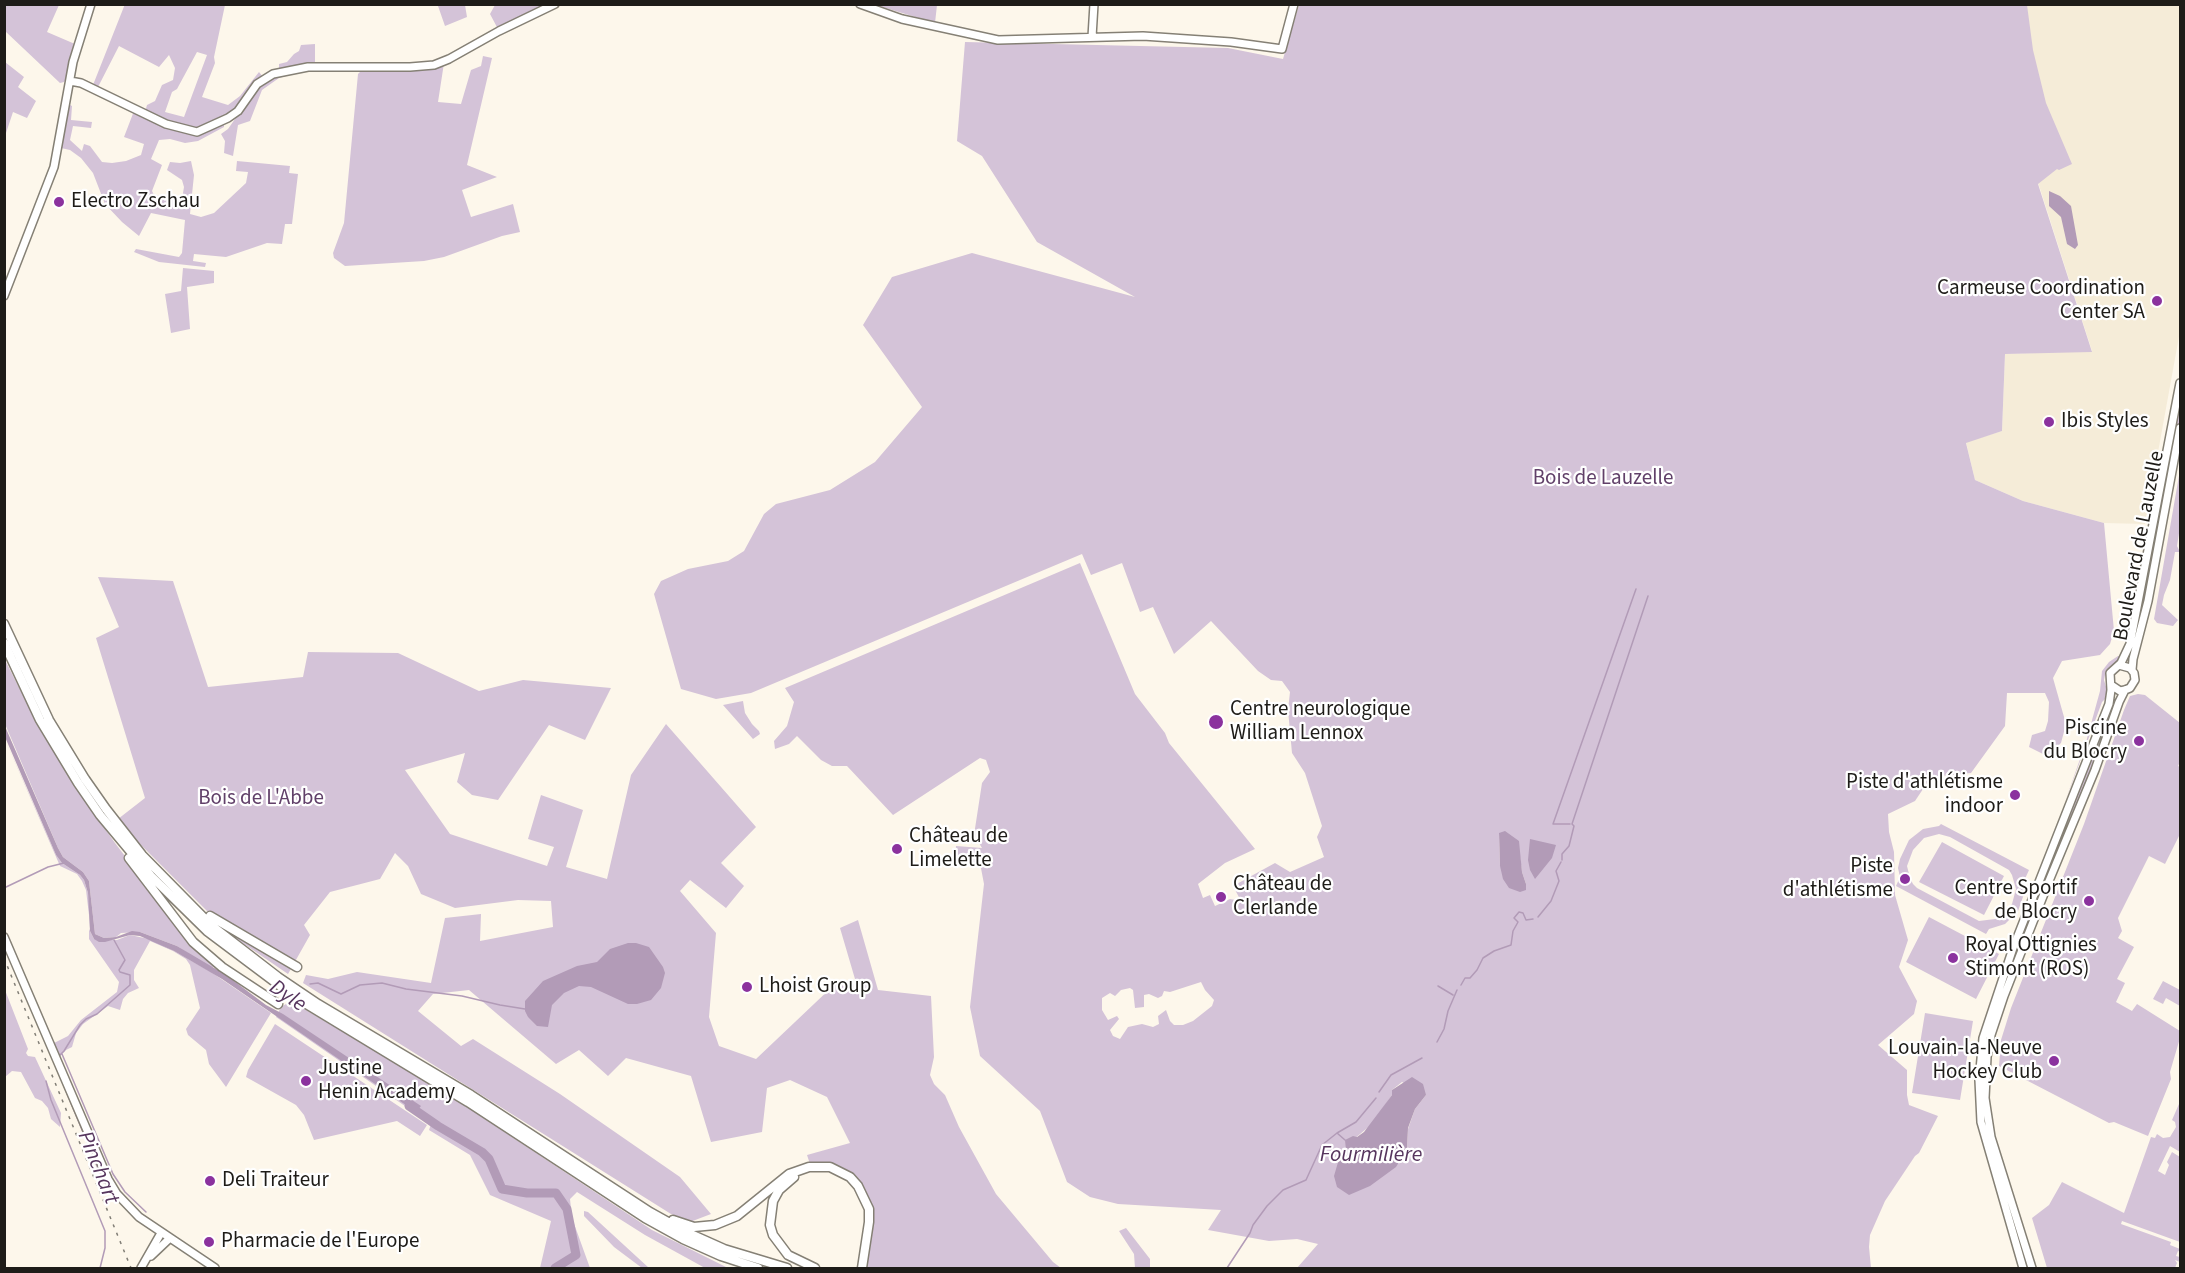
<!DOCTYPE html>
<meta charset="utf-8">
<style>
body{margin:0}
#map{position:relative;width:2185px;height:1273px;overflow:hidden;background:#fdf7eb;font-family:"Source Sans 3",sans-serif}
canvas{display:block}
.frame{position:absolute;inset:0;border:6px solid #1e1c18;pointer-events:none}
</style>
<div id="map">
<canvas width="2185" height="1273"></canvas>
<div class="frame"></div>
</div>
<script>
const g = document.querySelector('canvas').getContext('2d');
g.lineJoin = 'round';
function fill(path, color) { g.fillStyle = color; g.fill(path, 'evenodd'); }
const shape = rows => new Path2D(rows.map(r => 'M' + r).join(''));
function stroke(path, color, width, dash) { g.strokeStyle = color; g.lineWidth = width; g.lineCap = dash ? 'butt' : 'round'; g.setLineDash(dash || []); g.stroke(path); }
function write(font, color, halo, rows, align = 'center') {
  g.font = font + ' "Source Sans 3",sans-serif'; g.lineWidth = 4.5; g.setLineDash([]); g.textBaseline = 'middle'; g.strokeStyle = halo; g.fillStyle = color; for (const [text, x, y, turn = 0] of rows) {
    g.save(); g.translate(x, y); g.rotate((+turn || 0) * Math.PI / 180); g.textAlign = isNaN(turn) ? turn : align; if (halo) g.strokeText(text, 0, 0); g.fillText(text, 0, 0); g.restore();
  }
}
const built = shape([
 [1973,5,2180,5,2180,331,2145,524,2104,523,2023,501,1975,480,1966,442,2002,431,2005,354,2092,351,2035,173]
]);
const green = shape([
 [125,4,225,5,214,57,215,63,202,97,228,105,240,96,259,72,263,77,237,109,228,116,197,131,176,127,145,112,147,105,155,101,162,85,173,80,175,68,169,55,159,67,119,46,98,87,93,85],
 [197,52,207,55,184,117,165,112,172,92,177,89],
 [4,5,59,5,47,32,75,44,69,62,67,78,64,82,60,83,5,31],
 [347,5,465,5,467,17,445,26,438,6],
 [495,5,549,5,498,29,490,14],
 [876,5,937,4,937,5,935,23],
 [1299,5,2027,5,2033,50,2046,103,2072,164,2059,170,2057,169,2038,184,2092,352,2005,354,2002,431,1966,443,1975,480,2023,501,2104,523,2114,631,2110,644,2100,655,2062,661,2053,678,2066,724,2061,743,2047,756,2029,747,2032,735,2045,731,2048,721,2049,702,2045,693,2007,693,2005,726,1971,773,1931,777,1915,801,1888,814,1889,832,1894,852,1895,895,1908,940,1899,967,1917,1001,1914,1014,1878,1045,1907,1070,1907,1095,1909,1105,1938,1116,1919,1153,1915,1156,1885,1201,1870,1235,1869,1247,1871,1268,1297,1268,1318,1244,1297,1239,1269,1241,1208,1230,1221,1210,1118,1204,1090,1197,1067,1182,1040,1111,980,1056,970,1007,984,884,980,863,955,861,956,846,982,848,974,835,982,783,990,772,986,760,980,758,893,815,847,766,832,766,821,760,797,736,789,744,775,749,774,741,787,726,794,702,785,688,1080,563,1135,694,1165,733,1169,743,1255,849,1225,863,1198,884,1203,898,1210,895,1215,906,1230,899,1241,901,1233,886,1275,863,1290,872,1324,857,1317,837,1322,826,1305,773,1292,753,1288,710,1290,692,1282,681,1271,680,1258,671,1211,621,1174,654,1153,607,1140,612,1122,563,1091,575,1082,554,751,693,716,699,681,689,654,594,661,581,688,569,728,561,744,551,764,514,776,504,830,490,875,462,922,407,863,325,892,277,972,253,1135,297,1037,242,982,156,957,141,965,42,1228,48,1283,59],
 [1499,833,1520,857,1522,872,1526,884,1500,866],
 [1201,982,1205,990,1214,1000,1212,1006,1193,1021,1183,1025,1174,1025,1170,1021,1166,1010,1158,1016,1159,1024,1153,1027,1142,1024,1128,1027,1120,1039,1113,1036,1110,1030,1119,1019,1117,1016,1108,1020,1102,1010,1102,998,1110,993,1115,996,1121,990,1130,988,1133,990,1135,1008,1144,1007,1144,995,1149,994,1158,998,1162,996,1164,991,1170,992],
 [1402,1082,1426,1095,1415,1109,1408,1129,1407,1149,1340,1157,1341,1152,1346,1151,1347,1145,1372,1124,1392,1095,1392,1090],
 [315,44,315,64,279,71,279,64,287,62,294,54,299,51,301,45],
 [483,56,492,58,467,165,497,177,462,190,471,217,513,204,520,232,502,236,444,257,424,261,345,266,334,258,333,253,344,223,358,74,362,70,444,63,438,102,461,104,471,70,481,66],
 [5,62,24,77,18,87,36,101,27,118,13,112,5,136],
 [300,70,300,72,279,78,262,90,250,121,238,125,233,156,224,153,225,141,221,134,228,129,263,79],
 [68,104,72,106,71,120,92,122,91,128,73,126,70,140,82,151,84,144,90,146,102,162,112,163,126,161,141,155,144,144,124,137,134,111,197,134,224,122,224,127,198,141,185,143,170,139,159,140,151,159,162,165,152,191,154,195,182,199,184,187,182,180,167,170,170,162,180,163,191,161,194,175,190,214,201,217,214,213,246,183,248,172,236,171,237,161,290,166,289,173,298,174,292,224,285,224,282,244,267,243,226,257,194,254,193,261,206,263,205,267,159,262,134,252,136,249,179,257,182,253,185,220,151,213,139,236,122,222,105,204,93,173,81,158,70,150,61,148],
 [183,268,214,271,214,283,187,287,190,329,171,333,165,294,181,291],
 [2180,394,2180,418,2143,617,2133,655,2128,653],
 [2180,470,2180,527,2177,546,2180,552,2175,552,2170,580,2164,595,2162,605,2178,620,2173,626,2157,623,2154,619],
 [98,577,173,581,208,687,303,677,308,652,398,653,479,691,523,680,611,688,585,740,549,725,498,800,472,795,457,782,465,753,405,770,450,834,547,866,554,847,528,839,541,795,583,810,566,867,607,879,631,775,666,724,756,827,721,863,744,886,726,908,690,880,680,891,716,933,709,1017,719,1046,756,1059,834,985,839,983,846,988,854,984,855,979,840,928,858,920,878,990,931,996,934,1057,930,1075,934,1084,945,1095,959,1127,996,1194,1053,1262,1061,1268,865,1268,871,1221,853,1177,810,1164,807,1155,850,1143,827,1097,790,1080,767,1088,762,1132,711,1142,691,1076,626,1058,608,1076,579,1050,556,1064,469,990,433,994,418,1011,461,1046,473,1039,560,1094,680,1177,711,1214,690,1222,671,1214,303,983,306,975,328,979,357,972,431,983,445,918,481,914,480,941,553,927,551,901,518,900,455,908,421,894,408,866,395,853,380,879,330,892,304,925,310,935,288,974,231,935,138,842,118,819,145,798,96,638,119,627],
 [2118,656,2120,656,2119,660,2106,670,2104,680,2107,690,2105,699,2102,702,2065,802,2086,742,2100,691,2102,671,2109,662],
 [4,658,42,733,75,786,115,843,182,931,216,965,211,968,177,946,140,932,121,933,116,937,104,938,95,934,89,881,83,872,63,857,58,848,5,724],
 [2138,694,2145,695,2180,723,2180,762,2178,766,2180,767,2180,834,2165,864,2149,856,2118,918,2122,931,2118,938,2134,947,2117,979,2125,983,2116,1002,2132,1011,2137,1004,2180,1031,2180,1038,2170,1072,2171,1079,2148,1136,2114,1122,2109,1123,1999,1066,2001,1040,2011,1008,2084,824,2124,710,2130,696],
 [743,701,745,713,752,724,759,731,760,734,753,739,723,705],
 [2111,703,2116,705,2096,764,2083,789,1999,1005,1988,1045,1987,1141,1981,1097,1984,1043,2000,991],
 [4,737,56,855,62,863,80,875,84,880,88,893,90,910,89,929,94,939,117,940,130,935,149,939,174,951,211,972,271,1013,226,1087,209,1064,206,1050,188,1035,186,1029,200,1008,190,965,186,959,173,951,150,941,134,970,134,980,139,988,128,993,123,999,120,1010,108,1006,83,1024,76,1033,72,1047,66,1050,60,1056,57,1053,54,1043,68,1036,81,1020,117,992,119,982,89,939,89,915,86,890,82,881,77,874,60,866],
 [1941,824,2029,870,2024,881,2024,894,2018,911,2005,924,1989,929,1986,934,1896,886,1900,877,1898,868,1900,859,1909,840,1923,829,1939,826],
 [1939,834,1950,837,2009,870,2012,875,2016,889,2012,904,2003,915,1995,919,1979,921,1917,888,1913,884,1910,878,1907,866,1913,850,1924,838],
 [1942,842,2004,876,1984,915,1919,882],
 [1929,917,1999,954,1976,999,1906,962],
 [2163,981,2180,990,2180,1006,2166,998,2163,1004,2153,999],
 [5,990,28,1049,26,1053,28,1056,35,1057,61,1113,60,1127,51,1119,48,1108,42,1101,35,1098,21,1072,12,1071,5,1077],
 [291,1001,449,1095,652,1230,728,1268,705,1268,645,1235,577,1192,570,1199,572,1218,590,1268,540,1268,551,1221,490,1195,470,1155,429,1130,431,1124,276,1017,281,1007],
 [1925,1013,1973,1021,1960,1100,1912,1093],
 [275,1024,427,1125,420,1136,397,1121,314,1140,304,1115,296,1105,246,1077,248,1070],
 [2179,1104,2180,1152,2170,1146,2158,1171,2165,1175,2169,1165,2167,1162,2172,1152,2180,1157,2180,1242,2122,1221,2121,1224,2171,1242,2170,1245,2180,1249,2180,1252,2178,1251,2176,1256,2180,1257,2180,1262,2175,1260,2177,1263,2175,1268,2047,1268,2032,1218,2049,1205,2062,1182,2124,1213,2151,1137,2155,1138,2157,1134,2163,1138,2170,1137,2176,1127,2175,1122,2172,1120],
 [584,1211,588,1212,649,1268,642,1268,614,1247,584,1216],
 [1126,1228,1150,1259,1150,1268,1135,1268,1134,1254,1119,1231]
]);
const water = shape([
 [2049,191,2060,196,2071,206,2078,245,2075,249,2067,244,2061,217,2049,206],
 [4,724,58,848,63,857,83,872,89,881,95,934,104,938,116,937,132,931,140,932,177,946,226,975,266,1005,283,1014,421,1106,416,1112,222,979,174,951,140,936,130,935,105,942,99,942,94,939,90,931,88,893,84,880,80,875,62,863,56,855,5,737],
 [1505,831,1519,841,1522,872,1526,884,1526,890,1520,892,1509,888,1503,879,1500,866,1499,833],
 [1530,839,1556,845,1552,858,1535,879,1530,870,1528,860],
 [628,943,636,943,649,947,663,967,665,973,661,988,651,1000,637,1004,628,1004,591,987,579,986,564,993,552,1005,548,1027,537,1026,528,1017,525,1011,525,1001,543,981,577,966,597,962,610,949],
 [1412,1077,1423,1084,1426,1095,1415,1109,1408,1128,1407,1149,1396,1167,1370,1186,1349,1195,1337,1187,1334,1176,1341,1152,1346,1150,1345,1140,1353,1136,1357,1137,1364,1132,1392,1095,1392,1090]
]);
const stream = shape([
 [1570,824,1553,824,1636,589],
 [1562,860,1562,854,1569,846,1574,826,1572,824,1648,596],
 [4,888,48,867,64,863],
 [1538,917,1551,901,1559,881,1556,871,1561,862],
 [310,984,318,983,341,994,360,985,382,983,406,989,462,996,500,1005,525,1009],
 [1461,985,1465,978,1470,978,1477,970,1483,958,1494,951,1511,945,1513,931,1518,922,1514,918,1519,912,1523,913,1526,920,1533,919],
 [1438,986,1453,995],
 [1437,1042,1444,1029,1448,1011,1457,990],
 [62,1054,113,1174,125,1192,146,1212],
 [60,1055,64,1051,80,1025,86,1019,97,1014,130,985,130,975,120,972,119,970,125,960,114,940],
 [54,1062,104,1183],
 [46,1081,51,1100,105,1231,105,1248,100,1268],
 [1379,1092,1391,1075,1422,1058],
 [1337,1133,1345,1140],
 [1227,1268,1250,1233,1253,1225,1267,1206,1283,1190,1306,1180,1322,1145,1337,1133,1356,1122,1376,1098]
]);
const river = shape([
 [409,1106,438,1126,482,1152,489,1159,502,1189,527,1193,556,1193,567,1209,576,1255,555,1268]
]);
const secondary = shape([
 [860,4,902,19,998,40,1143,36,1231,42,1282,49,1294,4],
 [1092,37,1094,4],
 [70,81,81,83,166,124,197,132,228,118,238,111,257,84,273,74,308,67,410,67,434,65,449,59,499,31,555,4],
 [4,296,54,167,73,62,91,4],
 [2132,670,2133,659,2148,601,2180,428],
 [2111,685,2120,691,2125,690,2130,688,2135,680,2134,673,2130,668,2119,665],
 [4,937,108,1179,117,1194,139,1217,215,1268],
 [151,1256,170,1238],
 [141,1268,161,1233],
 [2023,1268,1981,1122,1979,1080,1983,1038,2013,948,2109,704,2111,690,2110,673,2121,663,2130,644,2180,383],
 [2032,1268,1991,1137,1985,1098,1987,1057,1991,1035,2004,996,2049,881,2095,770,2119,702,2125,690]
]);
const highway = shape([
 [4,624,49,720,85,779,106,809,142,855,212,926,278,977,318,1004,471,1095,650,1212,686,1232,724,1249,787,1268],
 [4,643,40,720,78,783,100,815,151,876,207,931,295,997,468,1102,645,1218,683,1239,721,1256,758,1268],
 [129,858,193,942,222,967,278,1004],
 [210,916,297,967],
 [794,1177,779,1190,773,1201,770,1225,773,1235,788,1255,815,1268],
 [673,1220,694,1227,715,1225,737,1216,789,1174,809,1167,830,1167,850,1177,858,1186,869,1209,869,1222,862,1268]
]);
const rail = shape([
 [4,958,131,1268]
]);
const markers = [
 [59,202,6,"#8b329e"],
 [2157,301,6,"#8b329e"],
 [2049,422,6,"#8b329e"],
 [1216,722,8,"#8b329e"],
 [2139,741,6,"#8b329e"],
 [2015,795,6,"#8b329e"],
 [897,849,6,"#8b329e"],
 [1905,879,6,"#8b329e"],
 [1221,897,6,"#8b329e"],
 [2089,901,6,"#8b329e"],
 [1953,958,6,"#8b329e"],
 [747,987,6,"#8b329e"],
 [2054,1061,6,"#8b329e"],
 [306,1081,6,"#8b329e"],
 [210,1181,6,"#8b329e"],
 [209,1242,6,"#8b329e"]
];
const poiNames = [
 ["Electro Zschau",71,202],
 ["Carmeuse Coordination",2145,289,"right"],
 ["Center SA",2145,313,"right"],
 ["Ibis Styles",2061,422],
 ["Centre neurologique",1230,710],
 ["William Lennox",1230,734],
 ["Piscine",2127,729,"right"],
 ["du Blocry",2127,753,"right"],
 ["Piste d'athlétisme",2003,783,"right"],
 ["indoor",2003,807,"right"],
 ["Château de",909,837],
 ["Limelette",909,861],
 ["Piste",1893,867,"right"],
 ["d'athlétisme",1893,891,"right"],
 ["Château de",1233,885],
 ["Clerlande",1233,909],
 ["Centre Sportif",2077,889,"right"],
 ["de Blocry",2077,913,"right"],
 ["Royal Ottignies",1965,946],
 ["Stimont (ROS)",1965,970],
 ["Lhoist Group",759,987],
 ["Louvain-la-Neuve",2042,1049,"right"],
 ["Hockey Club",2042,1073,"right"],
 ["Justine",318,1069],
 ["Henin Academy",318,1093],
 ["Deli Traiteur",222,1181],
 ["Pharmacie de l'Europe",221,1242]
];
const parkNames = [
 ["Bois de Lauzelle",1603,479],
 ["Bois de L'Abbe",261,799]
];
const streetNames = [
 ["Boulevard de Lauzelle",2140,546,-79]
];
const waterNames = [
 ["Dyle",287,997,34],
 ["Fourmilière",1371,1156],
 ["Pinchart",97,1168,68]
];
fill(built, '#f5ecd8');
fill(green, '#d4c3d8');
fill(water, '#b29bb7');
stroke(stream, '#b29bb7', 1.5);
stroke(river, '#b29bb7', 9);
stroke(secondary, '#858075', 10);
stroke(highway, '#858075', 11);
stroke(secondary, '#fff', 7);
stroke(highway, '#fff', 8);
stroke(rail, '#817e76', 1.5, [3, 6]);
for (const [x, y, r, color] of markers) { const dot = new Path2D(); dot.arc(x, y, r, 0, 2 * Math.PI); g.fillStyle = color; g.fill(dot); stroke(dot, '#fff', 2); }
write('21px', '#1e1c18', '#fff', poiNames, 'left');
write('21px', '#614069', '#fff', parkNames);
write('21px', '#1e1c18', '#fff', streetNames);
write('italic 22px', '#57365e', '#fff', waterNames);
</script>
